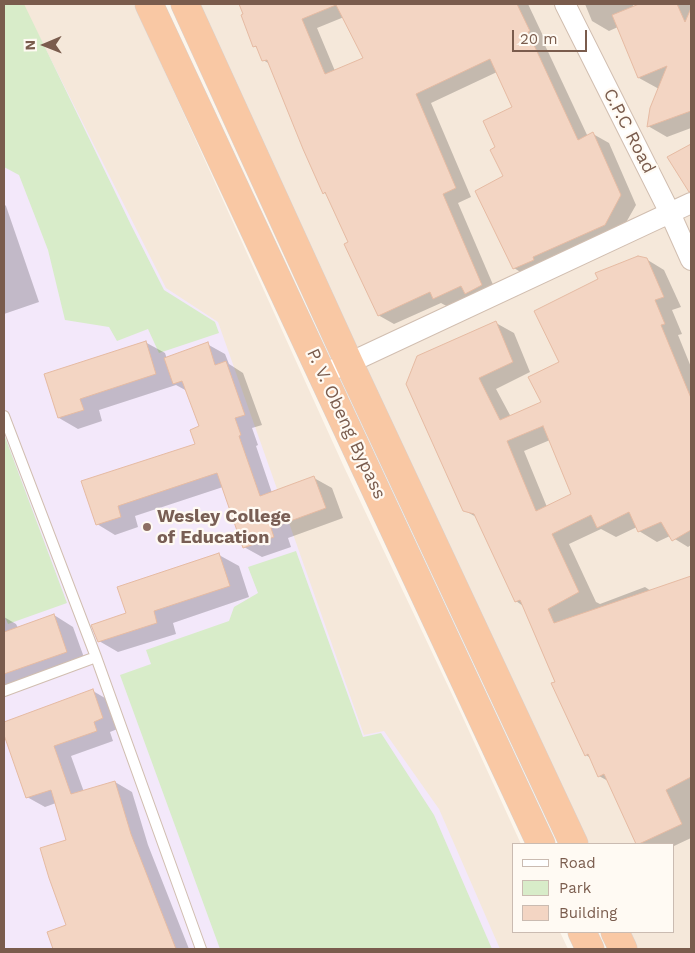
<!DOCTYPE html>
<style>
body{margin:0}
#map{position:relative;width:695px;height:953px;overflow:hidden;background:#fdf6ec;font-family:"Work Sans",sans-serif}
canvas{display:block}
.frame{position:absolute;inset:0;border:5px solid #7a5c4d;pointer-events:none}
.legend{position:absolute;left:512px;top:843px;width:162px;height:90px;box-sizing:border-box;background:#fffaf3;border:1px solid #cabbb1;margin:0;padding:6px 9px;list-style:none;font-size:15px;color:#7a5c4d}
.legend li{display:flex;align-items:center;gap:10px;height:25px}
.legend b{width:25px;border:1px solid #cabbb1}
.north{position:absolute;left:20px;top:20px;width:50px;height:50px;-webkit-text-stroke:4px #fffaf3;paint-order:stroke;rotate:269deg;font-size:14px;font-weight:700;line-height:20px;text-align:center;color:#7a5c4d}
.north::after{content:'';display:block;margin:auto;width:18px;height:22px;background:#7a5c4d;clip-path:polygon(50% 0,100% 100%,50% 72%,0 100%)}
.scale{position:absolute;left:512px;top:30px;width:75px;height:22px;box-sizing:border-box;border:2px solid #7a5c4d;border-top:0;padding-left:6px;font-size:15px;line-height:18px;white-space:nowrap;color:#7a5c4d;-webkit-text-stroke:4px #fffaf3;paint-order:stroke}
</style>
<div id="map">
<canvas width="695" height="953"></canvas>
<div class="frame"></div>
<ul class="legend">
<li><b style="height:6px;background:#fff"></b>Road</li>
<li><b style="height:14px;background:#d8ecc9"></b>Park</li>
<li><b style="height:14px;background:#f3d5c3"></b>Building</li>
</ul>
<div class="north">N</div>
<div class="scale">20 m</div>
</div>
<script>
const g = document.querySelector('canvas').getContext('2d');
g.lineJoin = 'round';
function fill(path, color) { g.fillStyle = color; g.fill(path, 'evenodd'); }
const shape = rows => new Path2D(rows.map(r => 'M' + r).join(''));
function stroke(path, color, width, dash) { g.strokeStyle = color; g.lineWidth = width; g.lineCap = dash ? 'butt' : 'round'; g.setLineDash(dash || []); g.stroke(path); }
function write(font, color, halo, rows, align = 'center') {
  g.font = font + ' "Work Sans",sans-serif'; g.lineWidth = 4.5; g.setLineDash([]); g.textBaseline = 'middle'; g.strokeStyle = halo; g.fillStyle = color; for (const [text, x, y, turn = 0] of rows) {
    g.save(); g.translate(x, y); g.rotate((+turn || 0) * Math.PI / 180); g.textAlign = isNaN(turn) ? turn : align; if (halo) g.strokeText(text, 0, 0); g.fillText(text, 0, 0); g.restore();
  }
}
const residential = shape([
 [4,4,134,4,344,467,458,707,521,844,514,844,514,932,560,932,568,949,4,949],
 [197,4,691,4,691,949,635,949,626,932,674,932,674,844,585,844]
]);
const education = shape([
 [4,4,23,4,166,288,218,322,364,735,384,731,439,809,500,949,4,949]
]);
const green = shape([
 [4,4,24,4,131,225,164,290,215,322,219,333,159,353,148,329,117,341,109,327,65,320,48,250,19,175,4,167],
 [4,434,67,603,8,624,4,615],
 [296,551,363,737,381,733,434,815,492,949,220,949,120,675,151,664,146,650,229,621,234,607,258,593,248,567]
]);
const shadow = shape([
 [240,4,439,4,442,11,457,4,528,4,545,40,543,41,588,137,593,134,609,143,636,205,620,233,530,278,514,268,477,192,505,177,497,147,513,107,497,72,431,103,471,197,458,203,497,294,450,308,441,303,394,324,378,315,350,242,328,195,324,193,270,64,263,60,258,48,254,46],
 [344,17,365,59,335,71,317,28],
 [585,4,632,4,634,7,642,4,691,4,691,128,667,137,648,126,659,89,639,78,618,27,609,31,592,21],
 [4,204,6,206,39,302,4,314],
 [646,259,664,270,681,307,672,310,682,334,678,335,691,367,691,545,688,547,670,536,657,542,639,531,637,527,616,537,601,529,569,544,596,602,600,604,645,587,651,591,691,577,691,838,674,846,674,844,638,844,608,781,599,776,592,759,586,755,523,606,516,601,476,517,464,510,407,384,496,323,514,333,530,372,496,389,511,417,543,403,560,363],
 [550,440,573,495,547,507,524,451],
 [145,342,165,353,167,359,207,344,225,354,229,364,243,373,262,425,252,428,258,445,256,446,272,493,314,478,332,488,343,518,288,538,291,547,262,557,244,547,223,487,135,516,138,527,115,535,97,524,83,482,197,444,201,427,187,391,176,385,99,410,102,421,78,429,59,418,45,375],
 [219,555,239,566,249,597,173,623,176,634,118,652,99,641,127,614],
 [54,615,73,627,86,663,4,692,4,617,16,624,18,628],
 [93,691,110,701,120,728,110,732,113,741,71,756,84,792,115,782,132,792,148,845,189,949,54,949,49,933,68,925,68,841,56,803,45,807,27,797,4,731,4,723]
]);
const building = shape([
 [239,4,517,4,530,31,528,32,578,140,593,132,621,195,605,225,533,257,534,260,513,269,475,191,503,176,490,150,495,147,483,121,512,107,490,59,416,94,456,188,443,194,482,285,465,294,461,286,433,299,430,292,378,316,344,244,348,242,325,192,323,194,303,149,267,60,262,61,256,46,253,47,241,15,243,14,239,4],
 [336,5,363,58,325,74,302,19,336,5],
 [639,4,677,4,685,22,691,8,691,111,647,127,650,108,667,66,638,78,612,15,639,4],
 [691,144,691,191,689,192,667,157,691,144],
 [638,256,647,258,664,297,655,300,665,324,661,325,691,398,691,530,672,541,661,522,638,532,629,512,597,528,591,515,552,534,579,592,548,609,554,623,691,576,691,777,666,790,682,824,639,844,636,844,604,774,598,777,588,754,585,756,551,683,555,682,520,600,515,602,474,514,463,511,406,384,417,356,496,321,513,362,479,378,500,420,541,402,528,377,559,362,534,311,598,279,595,273,638,256],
 [543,426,571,494,536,511,507,441,543,426],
 [146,341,156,374,80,399,84,410,58,418,44,374,146,341],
 [208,342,215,365,226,361,245,415,235,418,241,435,239,436,260,496,314,476,326,508,271,528,274,537,243,548,217,473,118,506,121,517,96,525,81,481,195,444,190,430,199,426,182,381,173,384,164,358,208,342],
 [219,553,230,586,154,611,157,623,98,642,91,625,126,613,117,587,219,553],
 [54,614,67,652,4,674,4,632,54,614],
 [93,689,103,718,94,722,97,731,54,746,71,794,115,781,131,834,176,949,53,949,47,932,66,925,49,878,40,848,66,840,51,790,26,798,4,735,4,722,93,689]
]);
const service = shape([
 [4,416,96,657,201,949],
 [4,691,96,657]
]);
const minor = shape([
 [565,4,670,213,691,260],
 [322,374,349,363,691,203]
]);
const trunk = shape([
 [149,4,541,844],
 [185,4,349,363,574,844],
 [582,932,590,949],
 [615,932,623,949]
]);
const markers = [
 [147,527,5,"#8d6e63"]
];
const streetNames = [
 ["C.P.C Road",629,131,63],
 ["P. V. Obeng Bypass",346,424,65]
];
const educationNames = [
 ["Wesley College",157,517],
 ["of Education",157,538]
];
fill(residential, '#f5e8da');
fill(education, '#f3e8fa');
fill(green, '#d8ecc9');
fill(shadow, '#0003');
fill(building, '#f3d5c3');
stroke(building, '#e6bba3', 1);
stroke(service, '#d1beb0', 12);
stroke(minor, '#d1beb0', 22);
stroke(trunk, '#dad1cd', 29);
stroke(service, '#fff', 10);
stroke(minor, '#fff', 20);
stroke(trunk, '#f9c8a4', 28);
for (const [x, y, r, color] of markers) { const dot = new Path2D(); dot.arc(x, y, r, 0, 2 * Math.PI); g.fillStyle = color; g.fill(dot); stroke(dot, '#fffaf3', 2); }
write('18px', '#7a5c4d', '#fffaf3', streetNames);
write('bold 18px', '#785e54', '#fffaf3', educationNames, 'left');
</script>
